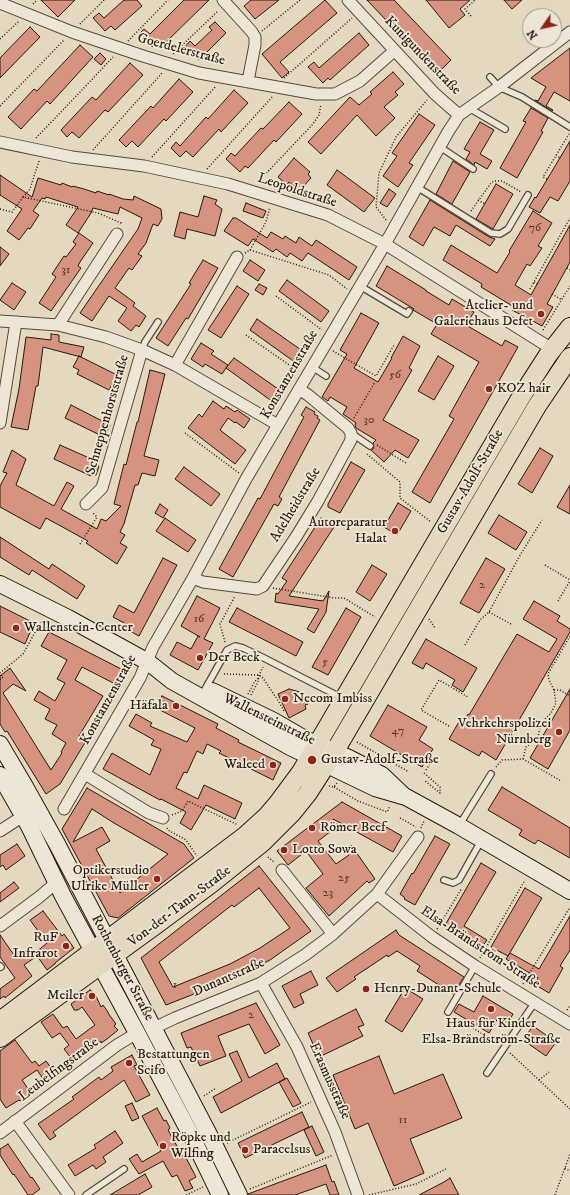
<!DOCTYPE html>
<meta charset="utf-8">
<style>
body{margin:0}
#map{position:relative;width:570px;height:1195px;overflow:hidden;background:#e4d9c0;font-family:"IM FELL DW Pica",serif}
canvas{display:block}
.north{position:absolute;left:522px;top:8px;width:40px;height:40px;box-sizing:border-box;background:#ede6d6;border:1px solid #9f9485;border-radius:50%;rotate:236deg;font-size:11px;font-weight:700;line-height:16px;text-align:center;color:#29190c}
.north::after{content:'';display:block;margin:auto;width:14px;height:18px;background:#8f2418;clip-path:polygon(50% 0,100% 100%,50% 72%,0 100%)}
</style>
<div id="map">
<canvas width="570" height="1195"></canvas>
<div class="north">N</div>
</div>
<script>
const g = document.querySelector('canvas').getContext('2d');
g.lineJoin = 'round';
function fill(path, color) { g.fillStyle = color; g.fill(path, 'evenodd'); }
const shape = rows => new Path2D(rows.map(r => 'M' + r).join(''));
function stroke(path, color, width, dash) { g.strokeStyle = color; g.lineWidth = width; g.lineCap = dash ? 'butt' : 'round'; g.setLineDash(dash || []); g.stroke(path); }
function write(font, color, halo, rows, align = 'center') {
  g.font = font + ' "IM FELL DW Pica",serif'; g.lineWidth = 3.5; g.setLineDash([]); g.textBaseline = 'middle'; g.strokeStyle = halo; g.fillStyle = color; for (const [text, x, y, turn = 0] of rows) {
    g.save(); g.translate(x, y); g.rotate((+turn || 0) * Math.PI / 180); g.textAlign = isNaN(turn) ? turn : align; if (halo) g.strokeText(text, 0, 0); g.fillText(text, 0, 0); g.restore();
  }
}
const building = shape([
 [41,0,75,0,58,17,41,0],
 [124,0,137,0,142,6,115,30,111,26,105,31,93,18,99,13,104,18,124,0],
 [184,0,209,0,162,46,157,42,152,47,139,34,144,29,150,34,184,0],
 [251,0,279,0,255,19,244,6,251,0],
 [325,0,337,13,280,62,289,72,282,78,262,54,325,0],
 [367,0,394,0,451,60,437,74,367,0],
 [426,0,470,0,460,9,465,15,449,28,426,0],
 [504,0,522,0,512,9,504,0],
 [215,22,226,33,199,60,185,47,190,41,195,46,212,30,209,27,215,22],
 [30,27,40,37,0,78,0,58,30,27],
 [359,33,369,45,330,80,328,78,323,83,308,67,314,62,319,68,359,33],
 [80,45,93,57,50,104,47,101,21,129,8,117,34,89,37,91,80,45],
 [570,48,570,101,554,92,546,106,553,110,552,111,535,100,538,101,546,87,531,78,570,48],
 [100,53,106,59,101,65,94,59,100,53],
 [130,63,143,75,108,112,105,110,79,138,72,132,67,137,61,130,92,97,96,100,130,63],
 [393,72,404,84,395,92,398,95,384,107,395,118,376,136,357,115,321,154,308,142,350,97,359,105,372,94,370,92,393,72],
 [179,79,193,92,166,121,164,119,138,147,132,141,126,147,119,140,151,106,153,108,179,79],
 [234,90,248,103,221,132,219,129,193,157,186,151,180,157,171,148,176,142,180,146,206,117,208,119,234,90],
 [289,102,302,114,276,142,274,140,248,168,245,166,240,172,226,159,231,153,235,156,261,128,263,129,289,102],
 [531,108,548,118,541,131,543,132,517,178,500,168,526,122,523,121,531,108],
 [419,114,435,125,409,163,413,165,398,187,383,176,397,156,392,153,419,114],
 [480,122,494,130,480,154,492,161,487,169,475,162,474,165,466,159,470,152,464,149,480,122],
 [570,141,570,181,558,201,550,197,540,213,529,207,535,197,536,198,570,141],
 [294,158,310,172,308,174,311,178,299,191,289,182,287,185,278,177,294,158],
 [453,161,470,172,452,204,436,194,453,161],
 [337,170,375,198,364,212,327,185,337,170],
 [0,175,32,197,38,178,61,185,62,183,72,187,73,186,84,189,96,193,97,191,109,195,109,194,123,199,133,200,134,196,161,209,162,219,158,226,153,224,146,243,138,254,142,256,132,270,129,268,115,288,135,303,133,306,146,316,139,327,136,325,131,331,118,321,127,308,109,296,92,321,80,313,138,229,142,218,120,207,118,214,93,208,91,213,78,233,66,225,78,207,46,197,45,199,42,198,33,211,39,215,30,229,28,228,19,240,7,231,22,209,0,195,0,175],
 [496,184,513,194,493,229,476,219,496,184],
 [389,189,396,194,387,207,380,203,389,189],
 [204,196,217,200,215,204,222,209,215,236,187,229,185,239,174,236,180,212,198,217,204,196],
 [430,200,489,237,495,239,490,246,456,225,450,236,434,227,423,246,409,237,430,200],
 [246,203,266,211,263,218,243,211,246,203],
 [533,211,552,223,538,246,542,248,530,266,527,264,515,285,531,295,570,225,570,262,547,304,553,307,542,326,512,310,514,307,481,287,482,284,443,260,451,245,497,273,510,252,509,251,533,211],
 [233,218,236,218,267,238,271,232,283,239,285,236,296,243,299,237,312,246,316,240,357,267,349,280,308,253,302,261,290,253,287,257,276,249,273,252,253,239,248,246,224,231,233,218],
 [79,233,93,243,80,262,78,266,81,268,51,311,39,303,56,277,52,274,64,256,66,257,76,244,73,242,79,233],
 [0,247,9,254,0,266,0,247],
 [203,260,218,268,188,319,186,318,168,346,156,338,191,284,189,283,203,260],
 [250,260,265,270,258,281,243,271,250,260],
 [387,266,426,290,426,291,449,305,452,299,474,312,466,325,502,346,505,340,518,347,430,503,412,492,454,419,449,416,479,362,431,334,437,324,413,310,414,309,376,286,387,266],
 [287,280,329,311,321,322,279,291,287,280],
 [12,283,26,292,14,310,0,300,12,283],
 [259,284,267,288,263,295,255,290,259,284],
 [237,286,249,294,221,338,208,330,237,286],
 [361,313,379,323,354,368,378,382,392,358,391,358,403,336,420,346,409,368,412,370,383,420,419,440,408,458,395,450,384,462,371,450,374,448,373,443,376,440,356,428,355,425,356,423,343,414,347,407,330,397,328,401,322,397,347,354,340,350,361,313],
 [257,319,304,352,296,363,250,330,257,319],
 [51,334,59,335,59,342,84,347,81,357,43,347,38,386,36,386,28,430,11,427,19,389,26,337,51,340,51,334],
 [201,343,214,351,211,354,228,365,222,374,205,364,203,367,191,359,201,343],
 [79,356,117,375,109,390,77,374,79,370,73,367,79,356],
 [438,356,454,366,434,400,418,391,438,356],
 [234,358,281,391,273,402,226,368,234,358],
 [150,370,165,374,144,456,159,460,155,476,142,473,138,485,135,485,124,524,120,532,125,535,120,543,127,547,117,564,86,543,88,541,46,518,40,529,0,507,0,486,7,473,3,472,12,450,26,459,16,485,54,506,67,482,74,486,61,509,97,529,101,519,106,521,121,506,114,504,124,464,126,465,137,422,138,422,150,370],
 [213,401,224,409,226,406,235,412,237,410,250,419,244,428,236,422,235,423,228,418,220,430,246,450,235,464,188,428,199,414,202,417,213,401],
 [71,405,110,425,104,437,65,418,71,405],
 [306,407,315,412,314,414,318,416,317,418,320,420,279,497,282,499,278,506,274,504,233,577,219,569,258,498,260,499,299,426,304,417,301,415,306,407],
 [60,445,96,461,94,464,99,466,96,475,92,474,91,476,54,459,60,445],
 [540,448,553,456,532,493,518,484,540,448],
 [351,462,365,470,340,513,328,507,328,504,351,462],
 [184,467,220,494,211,506,175,479,184,467],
 [570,485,570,514,557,507,570,485],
 [398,503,411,511,397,535,384,527,398,503],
 [160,504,168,510,163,518,155,513,160,504],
 [499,515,527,532,516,550,488,533,499,515],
 [165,518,196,540,188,552,156,531,165,518],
 [321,518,334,527,289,596,323,601,329,591,326,612,314,633,307,629,319,609,275,602,276,593,278,594,287,581,282,578,321,518],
 [0,537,49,569,52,564,85,586,77,599,32,570,29,575,0,557,0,537],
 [163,558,177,565,139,636,126,629,128,625,113,617,119,605,134,613,163,558],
 [486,558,505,569,479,613,460,603,486,558],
 [372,565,387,574,370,601,356,592,372,565],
 [197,596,220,608,204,639,213,643,198,670,170,655,177,642,191,649,198,636,200,637,181,626,197,596],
 [534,601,560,616,557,621,570,629,570,632,496,760,482,751,479,756,449,739,460,720,464,722,468,714,469,715,517,634,549,652,557,639,523,619,534,601],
 [0,606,34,623,25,644,0,632,0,606],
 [237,608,303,642,296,656,229,622,237,608],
 [346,608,361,617,328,675,312,667,346,608],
 [49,632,127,672,119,686,82,667,75,680,103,696,79,736,86,741,60,784,46,794,7,731,5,732,0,724,0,676,10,668,26,691,13,684,3,693,51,770,62,753,61,752,66,743,52,734,57,725,45,719,50,709,34,700,39,691,55,701,65,683,57,679,67,660,41,646,49,632],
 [426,639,477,668,463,692,452,685,455,680,426,663,423,669,412,663,426,639],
 [289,689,300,692,303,697,304,696,308,704,305,705,306,709,289,718,278,694,289,689],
 [570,689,570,730,548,769,530,758,570,689],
 [162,696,218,724,216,728,239,740,238,742,281,763,273,780,219,753,221,751,207,744,203,754,197,751,187,773,184,772,176,788,198,799,204,785,242,803,235,819,206,805,191,830,180,823,186,812,161,799,160,800,103,769,112,753,150,775,161,749,151,745,154,740,129,726,136,714,152,723,150,726,187,742,195,728,156,708,162,696],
 [388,705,427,727,419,740,433,749,422,767,370,736,388,705],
 [502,787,570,828,570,858,538,840,535,844,519,835,522,830,488,810,502,787],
 [87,788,184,844,194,858,118,918,109,916,62,829,87,788],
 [92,809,114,823,168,854,120,893,96,849,110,841,102,827,73,842,92,809],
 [342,802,402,836,393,852,333,819,338,826,318,841,336,864,349,855,345,850,351,845,375,879,369,883,367,881,329,916,306,888,323,874,306,851,288,865,277,851,342,802],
 [435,836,450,844,415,905,404,899,405,898,400,894,412,873,413,874,435,836],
 [17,844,25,856,6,870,3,865,0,867,0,855,17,844],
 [481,863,496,872,464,926,487,940,482,947,460,934,458,936,444,927,481,863],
 [259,866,311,931,270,960,240,976,166,1005,141,958,259,866],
 [259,888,290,928,260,948,230,964,173,987,159,962,232,905,234,907,259,888],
 [14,882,19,888,0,902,0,893,14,882],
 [525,888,542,898,508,956,491,947,525,888],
 [43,911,62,936,64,934,74,948,55,963,55,964,47,970,35,953,47,943,30,920,43,911],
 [570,916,570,950,560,966,563,968,549,993,534,984,538,978,506,959,510,953,539,969,570,916],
 [396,930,399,935,464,977,453,994,417,971,420,966,397,951,388,957,387,955,354,977,356,979,337,992,326,978,396,930],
 [0,935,16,958,30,947,37,956,24,965,32,976,5,998,4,996,0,999,0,989,15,978,0,957,0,935],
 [311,971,318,985,300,994,304,1003,294,1008,282,986,311,971],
 [405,988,423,999,402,1032,385,1021,405,988],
 [90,990,95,994,101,1007,103,1005,108,1012,108,1013,116,1024,114,1026,118,1030,107,1039,101,1043,101,1041,74,1062,64,1049,69,1045,60,1033,52,1038,41,1022,53,1014,63,1028,67,1026,76,1039,95,1025,82,1007,78,1010,74,1010,71,1004,90,990],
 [483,996,513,1014,508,1023,498,1018,489,1033,454,1012,459,1004,474,1012,483,996],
 [256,1003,280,1045,265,1054,249,1024,218,1036,226,1056,200,1066,191,1047,187,1048,181,1033,256,1003],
 [356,1009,364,1025,358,1027,363,1036,319,1057,308,1033,356,1009],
 [533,1026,556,1042,546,1056,523,1040,533,1026],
 [15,1040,32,1063,35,1061,39,1066,46,1061,57,1076,46,1083,37,1070,22,1080,31,1093,20,1101,19,1100,6,1108,0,1099,0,1051,15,1040],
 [237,1051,249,1078,277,1063,285,1079,287,1078,301,1103,293,1107,279,1082,285,1079,221,1113,213,1097,242,1081,229,1054,237,1051],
 [132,1055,137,1065,134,1066,150,1095,136,1102,124,1080,53,1132,56,1136,50,1140,38,1124,74,1099,72,1097,99,1077,101,1080,113,1071,111,1067,132,1055],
 [379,1056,394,1094,443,1074,462,1118,410,1139,424,1173,394,1186,368,1123,355,1129,333,1075,379,1056],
 [132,1103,139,1118,132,1121,125,1106,132,1103],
 [157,1108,164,1121,166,1120,170,1128,168,1130,183,1157,185,1156,196,1177,189,1181,193,1188,185,1191,177,1175,172,1177,163,1161,139,1174,129,1159,137,1154,142,1162,161,1151,142,1116,157,1108],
 [302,1112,309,1127,245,1158,238,1143,302,1112],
 [312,1126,324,1152,316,1156,304,1130,312,1126],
 [115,1131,123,1143,103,1157,106,1162,96,1169,93,1165,75,1176,68,1165,96,1148,94,1145,115,1131],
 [8,1144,31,1178,32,1177,40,1189,32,1195,28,1195,14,1174,13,1175,0,1155,0,1149,8,1144],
 [326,1165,332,1182,334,1181,339,1195,330,1195,326,1184,295,1195,248,1195,248,1194,326,1165],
 [145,1174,152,1187,138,1195,110,1195,145,1174],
 [450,1178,459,1195,419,1195,444,1182,450,1178]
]);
const path = shape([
 [33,4,37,0],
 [471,16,465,9,475,0],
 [80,24,104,0],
 [262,31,300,0],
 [0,39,19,21],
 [128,41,168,0],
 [173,54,218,11],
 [284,78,352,18],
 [0,106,64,40],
 [36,138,82,90,113,57],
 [93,150,163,72],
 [556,155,560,158],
 [152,157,216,86],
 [39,161,30,189,23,197,98,213,121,223,120,225],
 [207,169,273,96],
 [547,179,543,177,569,134],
 [258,182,313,124,319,115,321,104],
 [478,200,485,204],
 [0,209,12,212,23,197],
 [471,211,491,183,494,181,502,181,521,192],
 [386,220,376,207,379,173,396,137,427,100],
 [250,250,266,222,270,207],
 [245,253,250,250,329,275,347,289],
 [567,268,570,270],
 [534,282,537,284],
 [530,289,570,218],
 [552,294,562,300],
 [276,296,322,330],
 [543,330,570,286],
 [246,335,298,371],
 [333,351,376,376,394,345],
 [354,418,375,382],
 [185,433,239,473],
 [377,445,406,463],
 [367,454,400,482,400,498,431,522],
 [80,544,97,517,92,512],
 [545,565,570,580],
 [273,588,335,598,344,598,375,617],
 [558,601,570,581],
 [489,612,511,624],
 [429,619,435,628],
 [225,642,220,624,235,596],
 [465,645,480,620,489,612,519,557,542,520],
 [224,674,259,675,263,678,279,702,284,711],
 [0,680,3,677,0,673,23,654,42,620],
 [554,690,560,690,570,696],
 [248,694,255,681,259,678],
 [251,695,258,682,259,675,263,667],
 [449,726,421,710,439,680,468,697],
 [357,742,409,772],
 [523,759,526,747,538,737,541,723,551,713,556,703,554,690,549,680,548,674,570,636],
 [496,767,502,760,523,759,561,781],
 [426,770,431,762],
 [424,773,440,787,440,793,424,780],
 [329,786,334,787,337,783],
 [334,787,358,801,387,812,390,806],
 [172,815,182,811,188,801,238,825],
 [400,818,416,827],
 [167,828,168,830,186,840,197,856],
 [421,828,424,821],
 [268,857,274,862],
 [437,929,462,888],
 [480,958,525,880],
 [523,984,570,907],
 [567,1010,570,1005],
 [455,1017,497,1043],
 [510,1053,570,1109],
 [539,1080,549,1072],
 [204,1096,216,1088],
 [227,1143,311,1102],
 [565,1168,570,1171],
 [250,1189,333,1155],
 [186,1195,203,1187],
 [369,1195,416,1184,446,1169],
 [555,1195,570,1154]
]);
const lane = shape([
 [542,40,549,49],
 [490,77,499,87,522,97,570,127],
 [469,108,505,129],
 [440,147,473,169],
 [417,187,491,233,500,234,508,229,528,195],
 [360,286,407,314,409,311],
 [142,350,145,342,158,322],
 [312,367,326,376],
 [351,433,370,446],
 [204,691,227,650,235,646,243,648,262,657,342,698],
 [460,824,491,774],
 [444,880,453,883,459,880,481,841],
 [0,966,1,967],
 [448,1012,475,966],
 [487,1073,535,1002],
 [86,1195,124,1169]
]);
const street = shape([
 [223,0,252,32,255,37,255,45,248,81],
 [348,0,435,94,459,115],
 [0,3,72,32,143,56,199,73,316,94,335,94,360,81,394,51],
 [0,142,72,157,144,166,228,184,328,215,385,244,552,349],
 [0,321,58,325,106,337,142,350,175,365,278,425],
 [58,325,117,234],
 [175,365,237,257],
 [0,423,16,322],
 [86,504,102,488,142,350],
 [193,578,203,582,257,589,263,586,296,537,318,501,351,440,351,433,348,428,308,395,299,389],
 [85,774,149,813,163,818],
 [64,809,140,678,153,647,193,578,246,479,385,244,448,132,459,115,499,87,570,32],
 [0,831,23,816],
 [282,870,333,934],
 [377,894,432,937,475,966,570,1024],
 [0,926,38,898,56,883],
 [261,983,297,1047,335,1132,358,1195],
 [154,1028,175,1018,261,983,305,955,333,934,377,894,418,837],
 [15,1121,69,1195],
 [0,1133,117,1045,137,1033]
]);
const secondary = shape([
 [0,584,68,618,148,662,172,681,290,747,375,788,406,797,459,826,570,891],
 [212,691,272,720,305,739,349,758,382,775,403,795],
 [0,744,23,783,57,844,216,1148,239,1195],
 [0,775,29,826,63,896,137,1033,192,1137,220,1195]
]);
const primary = shape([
 [0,1021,245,836,266,817,278,803,301,772,521,397,548,355,570,327],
 [0,1038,157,924,212,883,263,842,292,813,308,793,335,751,537,406,570,357]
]);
const markers = [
 [541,314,4,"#8f2418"],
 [489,389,4,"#8f2418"],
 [395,531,4,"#8f2418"],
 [16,628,4,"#8f2418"],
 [200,658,4,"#8f2418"],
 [285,699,4,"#8f2418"],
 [176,706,4,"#8f2418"],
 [559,732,4,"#8f2418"],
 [312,760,5,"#8f2418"],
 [273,765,4,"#8f2418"],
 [312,828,4,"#8f2418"],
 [284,850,4,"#8f2418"],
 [157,879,4,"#8f2418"],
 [66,946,4,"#8f2418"],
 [366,989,4,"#8f2418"],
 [92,996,4,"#8f2418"],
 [491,1009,4,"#8f2418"],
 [129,1063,4,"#8f2418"],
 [163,1146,4,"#8f2418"],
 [245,1150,4,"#8f2418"]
];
const numberNames = [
 ["76",535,229],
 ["31",66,271],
 ["56",395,376],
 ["30",369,421],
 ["2",482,586],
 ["16",199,620],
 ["5",325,663],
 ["47",398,732],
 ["25",344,879],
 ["23",328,894],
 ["1",175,986],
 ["2",251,1016],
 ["11",403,1121]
];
const streetNames = [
 ["Goerdelerstraße",181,50,15],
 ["Kunigundenstraße",422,56,46],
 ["Leopoldstraße",297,191,18],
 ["Konstanzenstraße",290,375,-60],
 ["Schneppenhorststraße",108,415,-74],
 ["Gustav-Adolf-Straße",471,482,-60],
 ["Adelheidstraße",296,505,-59],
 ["Konstanzenstraße",109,700,-61],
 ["Wallensteinstraße",269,720,26],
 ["Von-der-Tann-Straße",180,907,-37],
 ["Elsa-Brändström-Straße",480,948,33],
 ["Rothenburger Straße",122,968,62],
 ["Dunantstraße",229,978,-24],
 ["Leubelfingstraße",59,1070,-37],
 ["Erasmusstraße",329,1081,66]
];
const poiNames = [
 ["Atelier- und",533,306,"right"],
 ["Galeriehaus Defet",533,322,"right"],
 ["KOZ hair",497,389],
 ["Autoreparatur",387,523,"right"],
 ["Halat",387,539,"right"],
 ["Wallenstein-Center",24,628],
 ["Der Beck",208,658],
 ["Necom Imbiss",293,699],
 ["Häfala",168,706,"right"],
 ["Vehrkehrspolizei",551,724,"right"],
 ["Nürnberg",551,740,"right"],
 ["Gustav-Adolf-Straße",321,760],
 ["Waleed",265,765,"right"],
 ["Römer Beef",320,828],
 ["Lotto Sowa",292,850],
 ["Optikerstudio",149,871,"right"],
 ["Ulrike Müller",149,887,"right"],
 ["RuF",58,938,"right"],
 ["Infrarot",58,954,"right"],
 ["Henry-Dunant-Schule",374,989],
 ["Meiler",84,996,"right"],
 ["Haus für Kinder",491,1024,"center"],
 ["Elsa-Brändström-Straße",491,1040,"center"],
 ["Bestattungen",137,1055],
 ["Scifo",137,1071],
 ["Röpke und",171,1138],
 ["Wilfing",171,1154],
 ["Paracelsus",253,1150]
];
fill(building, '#d69480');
stroke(building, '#29190c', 1);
stroke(lane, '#584939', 8);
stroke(street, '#584939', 13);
stroke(secondary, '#29190c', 18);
stroke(primary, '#29190c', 20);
stroke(path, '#29190c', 1.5, [1, 2]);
stroke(lane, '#ede6d6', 5.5);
stroke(street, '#ede6d6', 11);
stroke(secondary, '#ede6d6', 16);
stroke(primary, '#e4d9c0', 18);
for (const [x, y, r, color] of markers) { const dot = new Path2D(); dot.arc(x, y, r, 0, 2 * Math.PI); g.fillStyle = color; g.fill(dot); stroke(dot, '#ede6d6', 1.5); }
write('12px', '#543829', null, numberNames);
write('14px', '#29190c', '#ede6d6', streetNames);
write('14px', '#29190c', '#ede6d6', poiNames, 'left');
</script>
